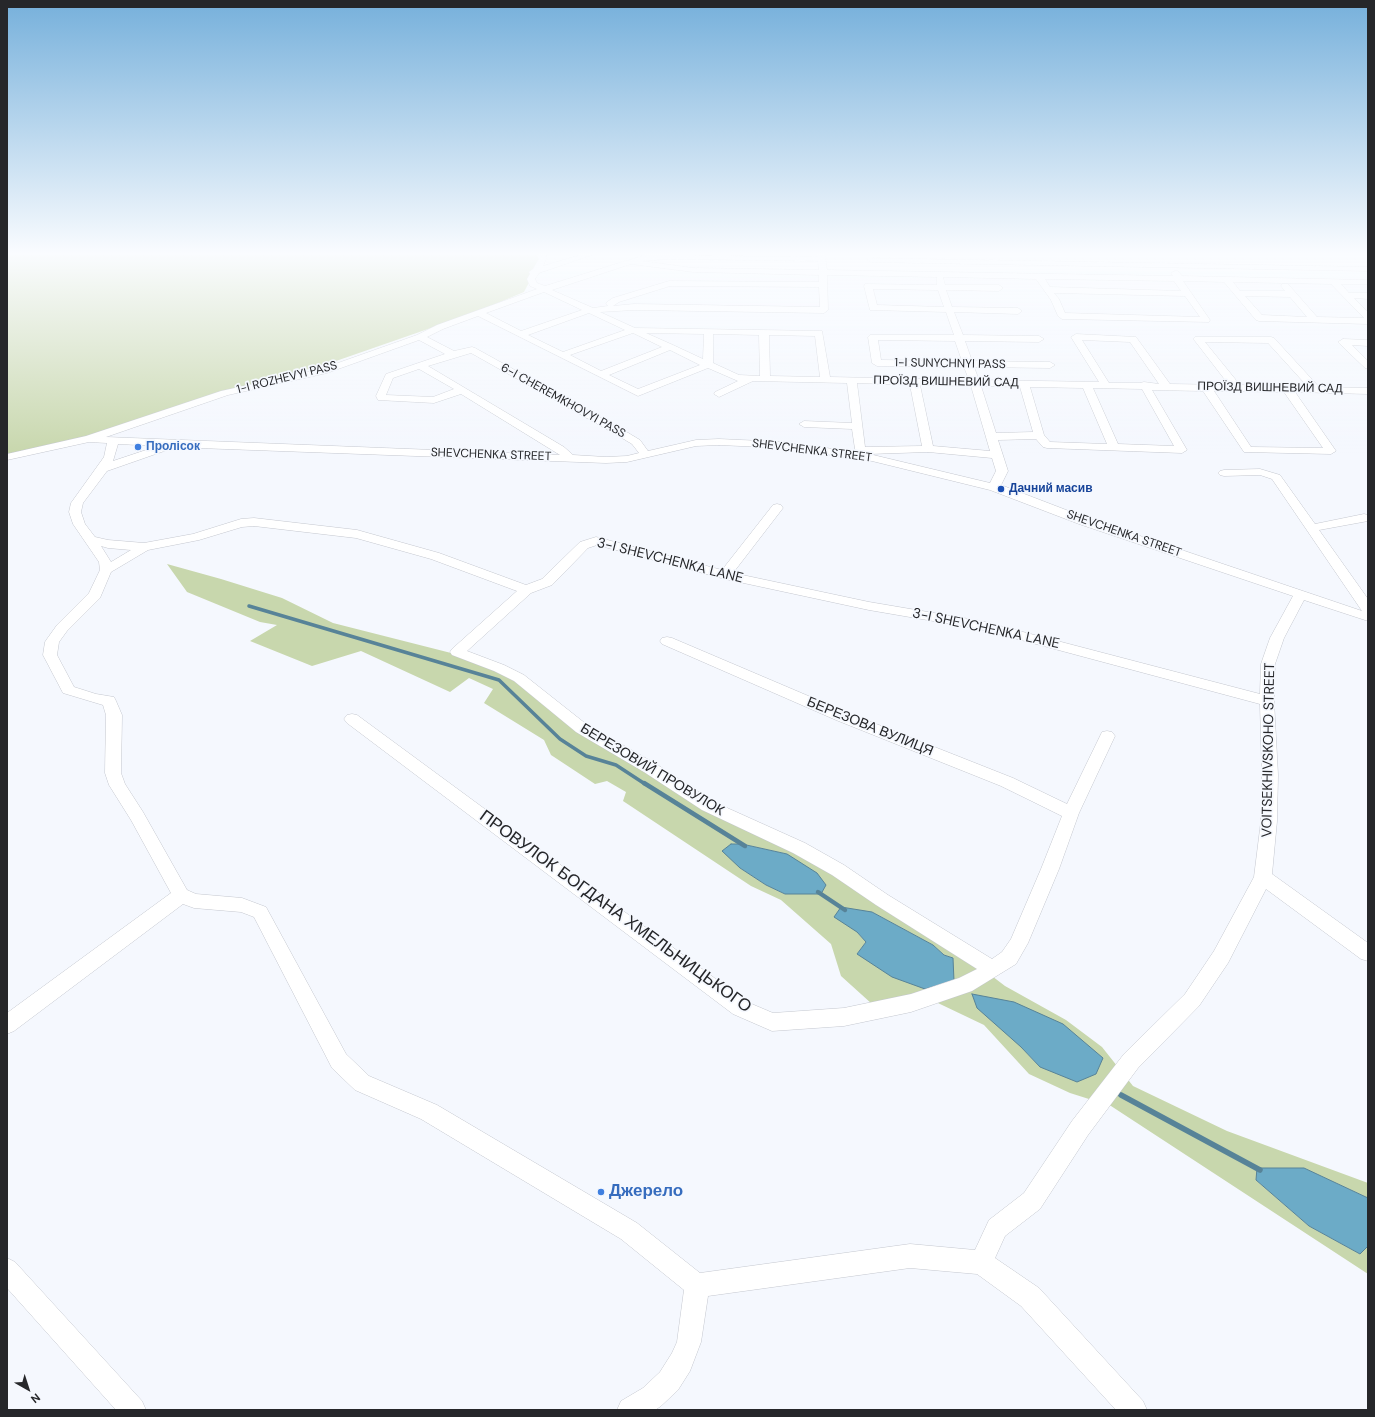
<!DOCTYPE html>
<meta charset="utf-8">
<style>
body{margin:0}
#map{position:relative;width:1375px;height:1417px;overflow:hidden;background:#f5f8fe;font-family:"DM Sans",sans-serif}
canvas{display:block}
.frame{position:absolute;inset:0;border:8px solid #26272a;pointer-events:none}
.north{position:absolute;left:8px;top:1369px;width:40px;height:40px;-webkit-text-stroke:3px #f5f8fe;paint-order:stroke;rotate:141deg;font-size:11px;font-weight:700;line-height:16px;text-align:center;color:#26272a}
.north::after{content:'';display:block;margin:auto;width:14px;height:18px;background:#26272a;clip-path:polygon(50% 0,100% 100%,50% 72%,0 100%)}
</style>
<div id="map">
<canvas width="1375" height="1417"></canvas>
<div class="frame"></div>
<div class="north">N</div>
</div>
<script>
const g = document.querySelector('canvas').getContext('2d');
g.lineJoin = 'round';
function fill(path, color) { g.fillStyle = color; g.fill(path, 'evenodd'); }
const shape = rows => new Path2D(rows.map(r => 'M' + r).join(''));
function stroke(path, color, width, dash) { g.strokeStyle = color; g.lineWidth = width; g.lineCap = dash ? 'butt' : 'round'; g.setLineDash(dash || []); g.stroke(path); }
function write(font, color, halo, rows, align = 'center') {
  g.font = font + ' "DM Sans",sans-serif'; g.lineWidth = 3.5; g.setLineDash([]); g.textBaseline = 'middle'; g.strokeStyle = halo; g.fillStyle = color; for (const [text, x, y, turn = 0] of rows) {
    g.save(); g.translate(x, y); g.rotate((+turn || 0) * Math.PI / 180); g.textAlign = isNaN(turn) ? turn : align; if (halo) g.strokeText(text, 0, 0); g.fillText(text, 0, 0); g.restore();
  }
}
const green = shape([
 [7,255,541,255,543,256,524,292,474,313,336,361,196,402,110,432,7,454],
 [167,564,221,579,282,598,333,623,455,654,517,679,578,730,797,850,950,944,1005,986,1066,1020,1102,1047,1133,1086,1227,1131,1368,1183,1368,1198,1303,1168,1256,1180,1309,1226,1360,1254,1368,1246,1368,1274,1111,1106,1070,1093,1029,1074,984,1025,919,994,872,1004,841,976,831,944,781,900,751,886,623,801,626,792,607,781,595,784,551,755,544,740,484,703,493,689,469,678,450,692,361,651,312,666,250,641,277,625,260,622,187,592],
 [731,844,742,844,787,854,785,894,766,885,740,868],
 [872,912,933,945,944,955,953,958,857,954,866,942,857,932],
 [1021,1047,1096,1074,1040,1067]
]);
const water = shape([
 [731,844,742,844,787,854,817,873,826,885,821,894,785,894,766,885,740,868,722,851,731,844],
 [841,907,872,912,933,945,944,955,953,958,954,981,925,989,892,977,857,954,866,942,857,932,834,917,841,907],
 [972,994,1014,1002,1063,1024,1103,1058,1096,1074,1077,1082,1040,1067,1021,1047,977,1008,972,994],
 [1257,1168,1304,1168,1368,1198,1368,1246,1360,1254,1309,1226,1256,1180,1257,1168]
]);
const streamFar2 = shape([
 [249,606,499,680,560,739,586,756,616,765,645,784]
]);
const streamFar1 = shape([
 [644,783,745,846],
 [818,892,845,910]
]);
const stream = shape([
 [1121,1095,1260,1170]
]);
const minor = shape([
 [537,255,546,255,547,257,543,266,580,255,592,255,539,273,535,279,537,283,545,286,645,255,817,257,817,255,825,255,827,270,1173,276,1171,273,1175,271,1178,271,1182,276,1368,280,1368,284,1341,284,1349,293,1368,293,1368,299,1354,298,1368,312,1368,324,1259,321,1256,320,1224,282,1183,281,1210,320,1209,322,1062,319,1058,316,1051,300,1036,279,943,277,945,285,999,285,1003,288,999,291,946,290,952,307,1018,308,1022,311,1018,314,954,312,963,335,1039,336,1044,339,1039,342,965,341,972,361,1050,362,1055,365,1050,368,974,367,979,380,1099,382,1071,337,1076,334,1136,337,1170,384,1229,385,1195,341,1193,339,1195,337,1271,337,1274,338,1319,387,1368,388,1368,394,1295,392,1336,451,1331,454,1244,452,1203,391,1152,390,1187,450,1182,453,1047,448,1043,447,1036,439,998,440,1008,471,1001,485,1087,518,1362,611,1272,479,1260,475,1224,476,1220,475,1218,473,1220,471,1224,470,1260,469,1280,475,1315,524,1364,514,1368,515,1368,521,1319,530,1368,599,1368,621,1304,600,1284,638,1275,664,1274,701,1278,775,1277,821,1272,874,1368,943,1368,961,1361,959,1266,889,1228,963,1199,1006,1138,1068,1088,1135,1040,1209,1005,1236,995,1258,1039,1288,1143,1401,1147,1410,1116,1410,1021,1306,977,1274,910,1268,708,1296,701,1342,690,1371,678,1390,661,1406,655,1410,617,1410,621,1401,643,1388,660,1372,672,1353,677,1342,684,1290,621,1239,421,1119,355,1090,332,1068,254,917,241,912,194,908,183,904,14,1031,7,1034,7,1013,171,893,131,820,109,785,105,773,106,715,103,705,63,693,43,655,45,642,47,639,57,625,89,593,100,570,99,562,73,524,69,512,71,503,104,457,107,443,89,442,7,460,7,454,86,436,221,391,321,369,417,335,437,325,537,289,530,286,527,279,530,274,529,272,533,269,539,259,537,255],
 [669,259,818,261,819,270,693,268,642,261,669,259],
 [631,264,693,272,819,275,819,282,669,281,613,298,607,302,606,304,608,306,593,308,552,290,631,264],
 [827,275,937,277,937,285,865,284,864,286,870,310,946,312,954,335,870,335,868,337,872,363,877,366,964,367,969,380,830,377,822,331,635,328,600,312,634,310,824,313,828,310,827,275],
 [1045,279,1174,281,1181,291,1050,287,1045,279],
 [1233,282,1331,284,1364,318,1317,317,1288,284,1282,284,1281,286,1285,291,1240,291,1233,282],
 [670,286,819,287,820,307,634,304,613,306,619,302,670,286],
 [873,289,938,290,944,307,877,305,873,289],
 [544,292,582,310,521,331,486,313,544,292],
 [1054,293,1185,296,1200,317,1065,313,1059,299,1054,293],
 [1245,296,1290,297,1307,317,1262,315,1245,296],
 [589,313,625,330,563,352,528,335,589,313],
 [478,316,638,396,708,368,738,381,715,392,714,394,719,397,753,381,847,383,852,423,804,421,799,424,804,427,852,429,855,449,856,451,868,454,784,442,719,439,696,440,648,451,640,440,625,431,475,348,472,347,454,351,427,337,443,329,478,316],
 [633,333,662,347,601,371,570,355,633,333],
 [646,333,704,334,703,359,673,345,646,333],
 [713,334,759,335,760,376,739,375,713,363,713,334],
 [769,335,815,336,820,377,770,376,769,335],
 [419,340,445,354,386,374,376,396,378,400,434,403,461,394,560,455,106,437,228,395,327,373,419,340],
 [878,340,955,341,962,361,881,360,878,340],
 [1082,340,1130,342,1159,384,1144,382,1140,383,1109,383,1082,340],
 [1205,342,1268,343,1308,387,1240,385,1205,342],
 [670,350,700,365,638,389,609,375,670,350],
 [471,353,617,435,632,444,639,453,627,456,606,457,573,455,564,447,428,366,471,353],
 [419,369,454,389,433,397,386,395,393,378,419,369],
 [857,383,910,385,922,446,865,447,857,383],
 [920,385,971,386,990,451,933,446,920,385],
 [981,386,1020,387,1033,432,996,433,981,386],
 [1030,387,1083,388,1107,444,1050,442,1044,435,1030,387],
 [1093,388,1142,389,1174,446,1118,444,1093,388],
 [1214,391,1284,392,1323,448,1251,447,1214,391],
 [118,444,158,446,113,461,118,444],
 [719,445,784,448,872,461,990,490,1079,524,1293,596,1270,638,1261,664,1260,694,981,621,869,602,733,573,783,508,781,505,777,504,773,505,722,570,596,537,580,542,542,579,526,585,439,553,357,530,254,518,241,519,193,534,144,543,108,540,95,537,85,524,81,512,83,503,107,471,170,449,171,447,606,463,627,462,696,446,719,445],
 [928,452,992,458,996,471,990,483,869,454,928,452],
 [254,526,356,538,431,559,517,591,452,649,450,652,452,655,494,671,514,681,576,732,644,772,702,810,793,853,832,875,876,905,977,969,959,978,911,994,844,1008,773,1013,747,1002,357,715,352,714,347,715,344,719,347,723,733,1014,772,1031,844,1026,911,1012,972,991,1016,964,1028,943,1059,869,1079,813,1115,736,1112,732,1107,731,1102,732,1067,804,1013,778,846,712,672,638,667,637,662,638,660,641,662,644,836,720,1001,786,1062,816,1041,869,1011,939,1002,952,992,959,888,895,844,865,805,843,714,802,656,764,586,724,524,675,504,665,467,651,531,593,552,585,588,548,597,545,725,579,869,610,980,629,1260,704,1262,775,1261,821,1254,877,1214,951,1185,994,1124,1054,1072,1121,1024,1193,989,1220,975,1250,910,1244,700,1273,637,1223,437,1105,369,1076,346,1054,266,907,242,898,196,894,187,890,143,812,125,784,121,773,122,715,116,701,114,697,96,694,74,687,57,655,59,642,67,631,100,598,111,572,148,550,199,540,242,527,254,526],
 [101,546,108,548,131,550,111,562,101,546],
 [868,258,1368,267,1368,271,871,262,867,260,868,258],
 [1343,339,1368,340,1368,346,1352,345,1368,361,1368,369,1365,368,1340,344,1338,342,1343,339],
 [7,1258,15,1262,142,1401,146,1410,116,1410,7,1288,7,1258]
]);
const markers = [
 [138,447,4,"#3f7fe0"],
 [1001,489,4,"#1a4fb4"],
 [601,1192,4,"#3f7fe0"]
];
const farStreetnames = [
 ["1-I SUNYCHNYI PASS",950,364,1],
 ["1-I ROZHEVYI PASS",287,378,-14],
 ["ПРОЇЗД ВИШНЕВИЙ САД",946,382,1],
 ["ПРОЇЗД ВИШНЕВИЙ САД",1270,388,1],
 ["6-I CHEREMKHOVYI PASS",563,401,29],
 ["SHEVCHENKA STREET",812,451,7],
 ["SHEVCHENKA STREET",491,455,2],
 ["SHEVCHENKA STREET",1124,534,19]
];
const farShopnames = [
 ["Пролісок",146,447]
];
const farTransitnames = [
 ["Дачний масив",1009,489]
];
const streetNames = [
 ["3-I SHEVCHENKA LANE",670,561,14],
 ["3-I SHEVCHENKA LANE",986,629,12],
 ["БЕРЕЗОВА ВУЛИЦЯ",870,727,22],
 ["VOITSEKHIVSKOHO STREET",1269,750,-89],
 ["БЕРЕЗОВИЙ ПРОВУЛОК",652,770,31]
];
const nearStreetnames = [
 ["ПРОВУЛОК БОГДАНА ХМЕЛЬНИЦЬКОГО",615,912,36]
];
const nearShopnames = [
 ["Джерело",609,1192]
];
fill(green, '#c8d7ad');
fill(water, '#6cabc7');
stroke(water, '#578398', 1);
stroke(streamFar2, '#578398', 3.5);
stroke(streamFar1, '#578398', 4.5);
stroke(stream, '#578398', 5.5);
stroke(minor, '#c4c7cf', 1);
fill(minor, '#fff');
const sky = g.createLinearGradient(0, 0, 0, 453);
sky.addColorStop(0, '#76b0db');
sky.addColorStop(0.56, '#fafcff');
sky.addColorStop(1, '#fafcff00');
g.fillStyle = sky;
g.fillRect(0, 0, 1375, 453);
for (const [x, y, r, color] of markers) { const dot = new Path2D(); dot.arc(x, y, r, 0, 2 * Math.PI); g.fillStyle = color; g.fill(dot); stroke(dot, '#f5f8fe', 1.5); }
write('12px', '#26272a', '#f5f8fe', farStreetnames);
write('bold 12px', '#366cbe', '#f5f8fe', farShopnames, 'left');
write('bold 12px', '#164399', '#f5f8fe', farTransitnames, 'left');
write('14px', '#26272a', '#f5f8fe', streetNames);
write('17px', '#26272a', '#f5f8fe', nearStreetnames);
write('bold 17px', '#366cbe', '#f5f8fe', nearShopnames, 'left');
</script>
